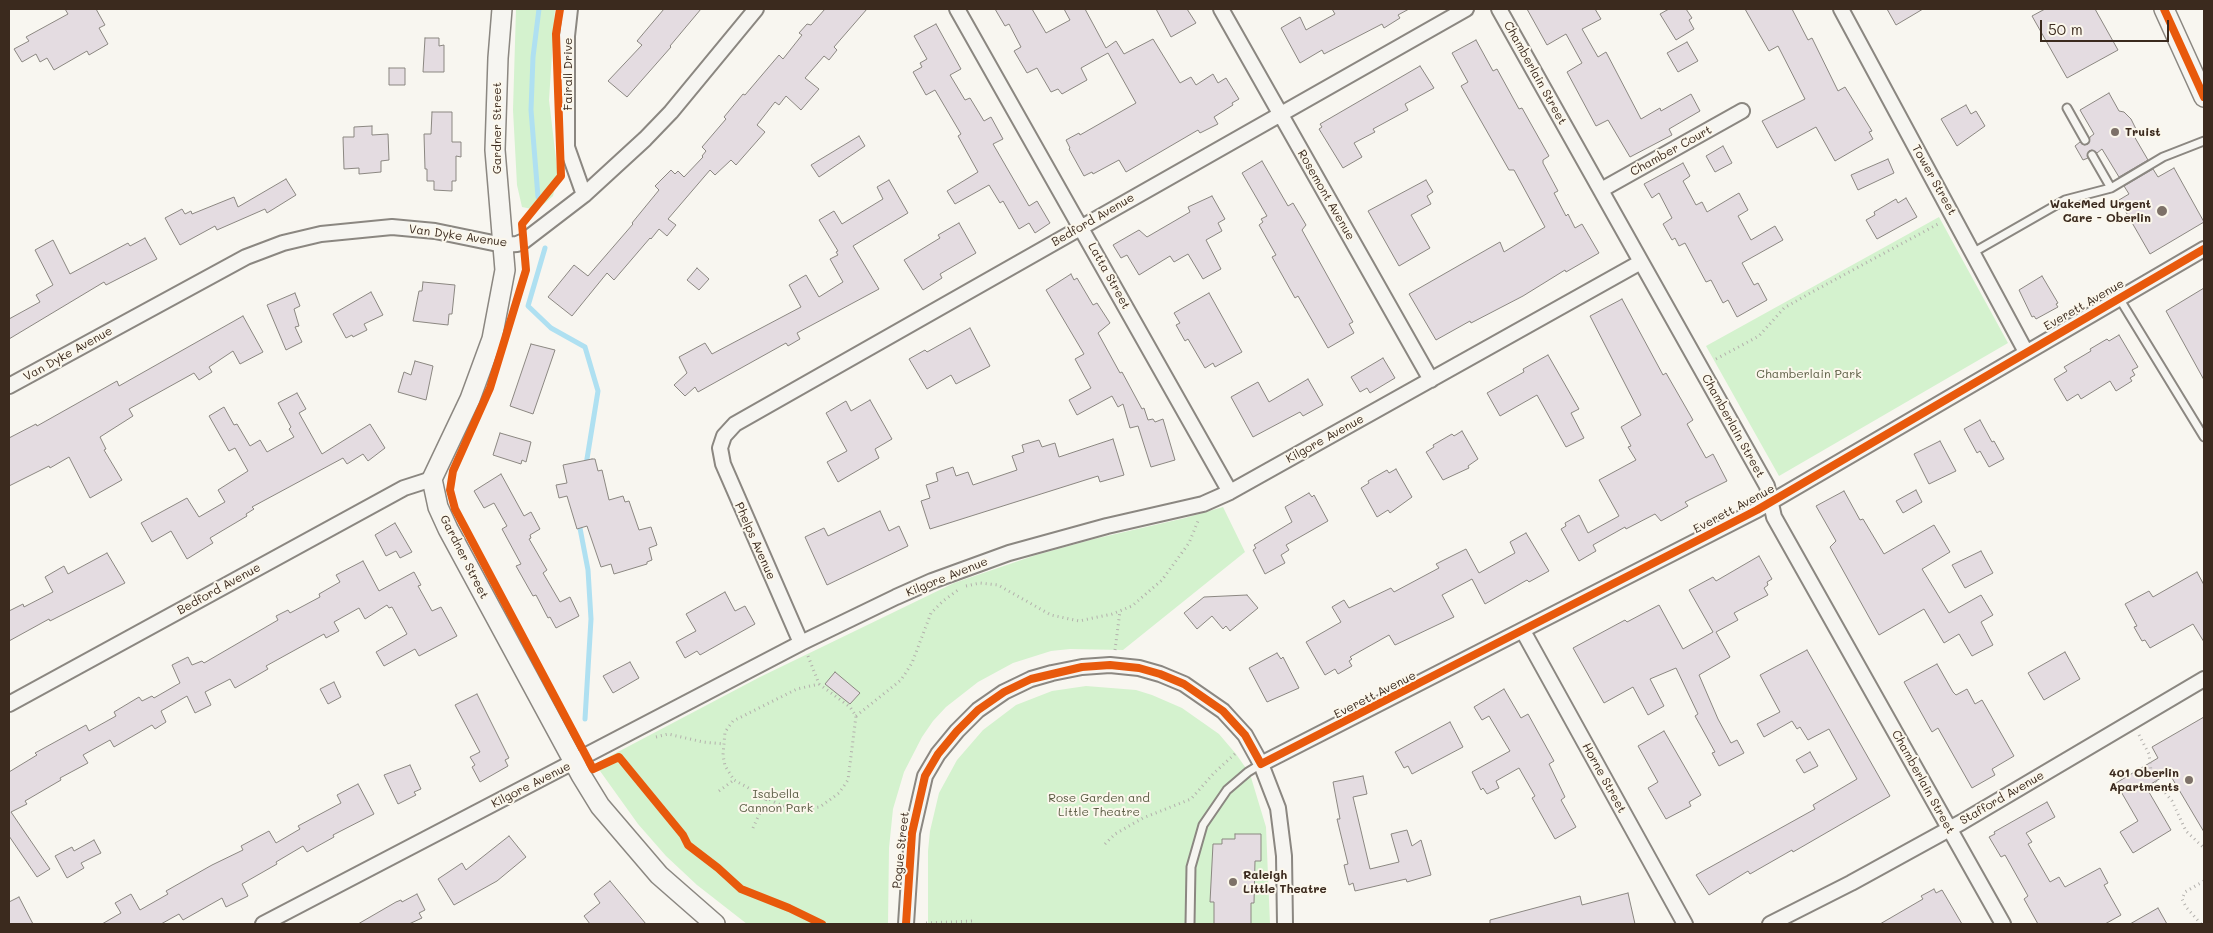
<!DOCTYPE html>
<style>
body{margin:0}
#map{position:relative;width:2213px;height:933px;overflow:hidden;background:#f8f6f0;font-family:Mali,sans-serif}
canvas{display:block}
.frame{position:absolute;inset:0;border:10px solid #3b2a1e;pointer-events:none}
.scale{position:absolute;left:2040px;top:20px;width:129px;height:22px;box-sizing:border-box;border:2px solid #3b2a1e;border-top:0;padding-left:6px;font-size:15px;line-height:18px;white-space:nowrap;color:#3b2a1e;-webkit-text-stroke:4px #fbf7ec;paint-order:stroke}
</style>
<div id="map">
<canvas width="2213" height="933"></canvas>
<div class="frame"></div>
<div class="scale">50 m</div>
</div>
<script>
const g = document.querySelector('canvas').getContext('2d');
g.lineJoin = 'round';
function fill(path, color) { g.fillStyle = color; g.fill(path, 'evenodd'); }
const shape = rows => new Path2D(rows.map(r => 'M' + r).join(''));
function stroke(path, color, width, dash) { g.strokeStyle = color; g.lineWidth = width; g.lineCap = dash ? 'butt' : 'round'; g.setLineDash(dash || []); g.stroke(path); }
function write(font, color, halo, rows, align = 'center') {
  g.font = font + ' Mali,sans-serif'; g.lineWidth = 4; g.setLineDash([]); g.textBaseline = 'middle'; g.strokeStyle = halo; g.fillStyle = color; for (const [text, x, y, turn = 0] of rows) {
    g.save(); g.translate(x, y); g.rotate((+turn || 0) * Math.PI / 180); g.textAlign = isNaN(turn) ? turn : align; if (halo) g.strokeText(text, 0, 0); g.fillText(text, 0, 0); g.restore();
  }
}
const green = shape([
 [516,9,555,9,549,100,558,176,553,196,537,210,522,207,517,185,513,110],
 [1939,217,2008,343,1779,476,1706,346],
 [1223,507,1245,552,1123,650,1070,649,1051,651,1013,663,978,682,946,707,933,721,922,737,904,772,893,809,889,848,888,924,747,924,697,885,666,856,638,824,595,764,760,677,954,583,1036,555,1094,539,1185,518],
 [1086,686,1136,690,1152,695,1182,708,1219,734,1236,754,1250,774,1266,827,1270,924,928,924,928,851,930,831,939,793,957,760,983,730,1016,705,1052,691]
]);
const stream = shape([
 [538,197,531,110,533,57,539,9],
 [545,248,528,306,551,328,585,347,598,391,586,465],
 [579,523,588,570,591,619,585,719]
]);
const building = shape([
 [65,9,96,9,105,25,99,28,108,44,89,55,87,51,54,70,47,58,40,62,36,54,22,62,14,49,29,41,26,37,68,14,65,9],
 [664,9,701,9,670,46,671,47,627,97,608,81,642,45,637,41,664,9],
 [825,9,867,9,834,47,837,50,829,60,824,56,805,78,819,89,801,110,786,96,779,105,775,102,757,125,765,132,736,165,731,160,715,175,710,170,668,219,676,225,667,236,659,229,651,239,650,238,614,280,607,273,572,316,548,297,574,265,588,276,633,224,632,223,659,190,655,186,671,170,675,174,678,171,684,177,703,157,702,156,706,151,702,147,726,119,724,117,743,94,745,95,779,55,783,59,802,35,799,33,807,24,811,25,825,9],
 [995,9,1032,9,1046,33,1070,20,1064,9,1085,9,1106,48,1116,41,1124,54,1153,39,1180,83,1191,77,1196,85,1213,74,1218,83,1226,78,1239,99,1232,103,1233,105,1214,117,1218,124,1200,133,1198,130,1126,172,1119,160,1093,174,1092,172,1084,176,1069,149,1070,148,1066,140,1079,133,1080,135,1136,103,1108,53,1081,68,1087,80,1062,94,1058,89,1051,92,1037,68,1027,73,1014,51,1021,47,1009,24,1005,26,995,9],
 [1156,9,1187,9,1196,23,1171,37,1156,9],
 [1332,9,1409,9,1398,15,1400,18,1384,28,1382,24,1324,54,1322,50,1300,63,1281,28,1300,17,1306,30,1335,14,1332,9],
 [1527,9,1595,9,1601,19,1582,29,1598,57,1606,52,1641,119,1660,108,1661,111,1691,94,1700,111,1669,129,1672,135,1630,157,1608,120,1596,126,1567,72,1582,63,1566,34,1547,45,1527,9],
 [1669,9,1686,9,1692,18,1689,20,1694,29,1676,40,1660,14,1669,9],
 [1745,9,1792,9,1808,40,1812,38,1838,91,1845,87,1872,131,1869,132,1873,139,1835,161,1816,127,1777,148,1762,121,1805,99,1778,46,1769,51,1745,9],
 [1887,9,1923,9,1896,25,1887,9],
 [2045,9,2095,9,2118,50,2067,78,2032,16,2045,9],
 [936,24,961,69,950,75,965,100,970,98,984,121,991,117,1003,139,993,144,1029,206,1037,201,1050,223,1035,233,1029,223,1019,229,1003,201,1000,203,989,185,955,204,947,191,978,172,958,136,961,134,935,90,926,95,913,72,922,67,920,63,927,59,914,36,936,24],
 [425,38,439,38,439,46,444,45,444,72,423,72,425,38],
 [1476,40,1493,71,1497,69,1519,109,1522,108,1549,156,1543,160,1543,163,1558,191,1554,193,1566,216,1568,214,1575,228,1582,224,1599,253,1566,272,1565,270,1523,296,1471,323,1470,321,1436,340,1409,294,1500,242,1504,252,1545,227,1514,170,1509,170,1461,86,1468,82,1452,53,1476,40],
 [1687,42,1698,61,1678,72,1667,53,1687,42],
 [1420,66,1434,88,1405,104,1408,110,1373,129,1375,132,1354,143,1362,157,1343,168,1319,129,1322,127,1320,124,1420,66],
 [389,68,405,68,405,85,389,85,389,68],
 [2109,93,2119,111,2124,112,2131,119,2138,133,2134,136,2148,160,2119,177,2102,149,2097,153,2092,150,2089,151,2088,158,2083,160,2075,146,2080,142,2084,145,2088,144,2090,137,2094,134,2080,110,2109,93],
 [1966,105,1971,114,1976,111,1985,126,1957,146,1941,119,1966,105],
 [432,112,452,112,452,142,461,142,461,157,456,156,456,181,452,181,452,191,434,190,434,181,427,181,427,169,425,169,424,134,431,134,432,112],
 [372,126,372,135,388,134,389,160,381,161,381,172,359,174,359,168,344,169,343,137,354,137,354,127,372,126],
 [859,136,865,146,819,177,811,165,859,136],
 [1723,146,1732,163,1715,172,1706,156,1723,146],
 [1888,159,1894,173,1858,190,1851,175,1888,159],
 [1262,161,1288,206,1293,203,1306,225,1302,230,1353,322,1349,324,1354,333,1328,348,1298,296,1295,298,1272,257,1276,255,1259,225,1263,222,1261,219,1267,216,1242,173,1262,161],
 [1683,163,1690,176,1683,181,1696,205,1702,202,1707,212,1739,193,1748,210,1738,216,1751,240,1775,226,1783,240,1742,263,1754,285,1758,283,1767,300,1737,317,1728,300,1723,303,1711,280,1706,282,1685,243,1679,246,1675,238,1672,240,1663,224,1672,218,1659,193,1652,198,1644,184,1683,163],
 [2174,168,2204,222,2150,254,2119,200,2129,194,2124,186,2153,169,2158,177,2174,168],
 [286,179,296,195,267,213,265,209,217,230,215,226,180,245,165,218,182,209,185,214,191,211,192,214,234,197,238,207,286,179],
 [889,180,908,213,853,246,879,289,797,333,800,339,788,346,786,343,698,392,695,387,685,396,674,385,687,373,679,357,705,343,712,354,801,307,789,285,806,275,819,297,843,282,830,259,838,255,836,252,838,251,819,220,834,211,842,224,883,199,877,187,889,180],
 [1426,180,1433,192,1427,196,1431,204,1411,215,1430,248,1399,266,1368,211,1426,180],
 [1212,196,1225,219,1218,223,1222,231,1206,240,1221,269,1203,279,1188,254,1174,262,1170,256,1139,275,1127,255,1121,258,1113,245,1139,230,1147,237,1190,212,1188,207,1212,196],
 [1906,198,1917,217,1877,239,1866,220,1875,215,1874,212,1896,199,1898,203,1906,198],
 [959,223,976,253,940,274,942,278,923,290,904,260,940,238,938,235,959,223],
 [145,238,157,259,106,285,104,282,9,339,9,319,40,302,36,295,53,285,35,250,53,240,70,274,128,243,130,246,145,238],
 [697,268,709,279,699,290,687,280,697,268],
 [1071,274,1074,280,1077,278,1093,305,1097,303,1110,323,1098,333,1120,373,1122,372,1142,409,1144,408,1148,420,1153,419,1155,422,1163,419,1175,460,1151,467,1138,426,1130,428,1123,404,1118,407,1112,396,1077,415,1069,400,1091,388,1075,359,1084,354,1046,290,1071,274],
 [2042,276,2058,303,2056,304,2058,307,2036,319,2034,316,2032,317,2019,290,2042,276],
 [423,282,455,285,452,314,449,314,448,325,413,321,419,291,422,291,423,282],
 [2204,288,2204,380,2166,311,2204,288],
 [371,292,383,315,364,324,367,330,353,337,352,335,346,338,333,314,371,292],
 [295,293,300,306,294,309,299,326,295,327,302,342,286,350,267,305,295,293],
 [1209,293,1242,352,1215,367,1213,363,1205,368,1188,339,1185,341,1176,325,1180,323,1174,313,1209,293],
 [1622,299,1663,375,1666,373,1693,420,1687,424,1706,458,1713,454,1727,481,1685,502,1688,506,1661,521,1655,514,1626,529,1625,527,1593,545,1596,551,1579,561,1561,529,1566,526,1565,523,1579,515,1588,533,1619,516,1599,480,1636,460,1628,447,1631,446,1621,427,1641,415,1590,316,1622,299],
 [243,316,263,352,240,364,233,351,209,367,212,372,199,380,194,373,129,409,133,416,100,437,106,449,104,450,122,480,90,498,69,457,50,468,49,466,9,486,9,438,36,424,37,426,117,381,119,386,243,316],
 [970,328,990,366,956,384,951,375,927,389,909,359,925,350,927,352,970,328],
 [2119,335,2138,367,2132,370,2135,375,2130,378,2132,381,2116,391,2110,381,2081,399,2078,394,2067,401,2054,379,2067,371,2064,367,2091,351,2090,349,2107,339,2109,341,2119,335],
 [531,344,555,350,533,414,510,406,531,344],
 [1548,355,1579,409,1571,413,1584,438,1566,447,1537,395,1500,416,1487,393,1524,372,1523,369,1548,355],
 [1383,358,1395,378,1370,393,1367,388,1360,392,1351,377,1383,358],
 [415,361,433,366,426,400,398,392,404,372,411,375,415,361],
 [1308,379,1323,405,1303,416,1300,412,1253,437,1231,397,1258,382,1269,402,1308,379],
 [297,393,306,409,299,413,322,454,370,424,385,448,368,461,363,454,347,464,343,458,252,507,254,509,246,514,247,516,210,538,213,543,187,559,171,531,152,542,141,523,187,498,199,517,225,502,218,490,248,471,235,448,229,451,209,416,224,407,234,425,237,424,250,446,260,440,267,452,294,437,289,429,291,427,278,403,297,393],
 [870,400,892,439,875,449,879,458,838,482,827,462,847,451,826,413,846,401,851,411,870,400],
 [1980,420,1992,442,1994,441,2004,459,1989,467,1980,451,1977,453,1964,429,1980,420],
 [1462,431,1478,459,1468,466,1469,468,1443,480,1426,452,1434,447,1433,445,1452,434,1454,436,1462,431],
 [500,433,531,442,526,462,522,460,521,464,493,455,500,433],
 [1113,439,1124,475,1100,482,1098,476,930,529,921,501,930,498,926,485,938,481,936,473,953,467,956,476,968,472,973,485,1017,470,1012,456,1024,452,1022,445,1039,440,1042,447,1055,443,1059,457,1113,439],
 [1940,441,1956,471,1929,484,1914,454,1940,441],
 [592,459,595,459,598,471,602,470,609,500,623,496,625,502,629,501,639,530,651,527,657,545,649,548,652,560,647,562,647,564,614,574,611,564,601,567,587,526,577,529,567,496,559,498,556,485,567,483,563,465,592,459],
 [1396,469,1412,497,1390,513,1388,510,1377,517,1361,488,1369,483,1368,481,1387,470,1389,473,1396,469],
 [501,474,524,516,531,512,540,529,530,535,531,538,529,539,547,570,543,573,560,602,570,597,579,616,556,628,550,617,548,618,536,595,533,596,516,566,521,564,502,529,507,526,494,503,484,508,474,491,501,474],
 [1916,490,1922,502,1903,513,1896,501,1916,490],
 [1844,491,1860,520,1863,519,1884,554,1934,525,1950,552,1922,569,1949,613,1981,595,1993,615,1981,622,1993,645,1972,656,1959,634,1944,643,1924,609,1879,635,1830,547,1836,541,1816,506,1844,491],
 [1309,493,1312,497,1314,495,1328,521,1286,545,1289,550,1281,555,1285,563,1265,574,1253,550,1256,548,1254,545,1292,522,1285,507,1309,493],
 [880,511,889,531,899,526,908,546,827,585,805,537,824,528,828,536,880,511],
 [395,523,412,552,400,558,396,551,386,556,375,535,395,523],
 [1526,533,1549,571,1529,582,1527,580,1485,604,1472,579,1442,595,1454,617,1395,645,1389,635,1350,657,1352,659,1349,661,1352,666,1338,674,1335,669,1325,675,1306,642,1341,622,1332,607,1344,600,1349,608,1391,588,1394,592,1439,568,1436,564,1466,549,1479,573,1515,553,1510,542,1526,533],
 [1981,551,1993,573,1965,588,1952,565,1981,551],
 [107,553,125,583,50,621,49,619,9,641,9,611,23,604,24,607,53,592,45,577,64,566,68,574,107,553],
 [1759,556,1772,579,1767,582,1768,585,1764,588,1768,595,1734,613,1738,620,1716,632,1730,657,1699,675,1718,719,1731,743,1737,740,1744,753,1719,766,1712,753,1715,752,1695,716,1698,714,1676,668,1650,679,1664,706,1648,715,1633,687,1604,703,1573,648,1625,620,1627,622,1659,605,1683,649,1713,632,1689,590,1713,577,1716,581,1759,556],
 [363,561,379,591,414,572,421,585,418,586,432,611,441,607,457,636,419,656,415,649,384,666,376,652,407,634,392,607,389,608,387,605,365,619,359,608,334,622,339,631,326,638,324,634,266,666,268,669,235,688,230,679,205,692,211,705,195,713,187,696,161,711,166,722,155,729,152,725,114,747,110,740,83,755,88,763,60,778,61,780,25,801,27,804,11,812,50,869,37,877,9,836,9,772,37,755,35,753,86,725,89,731,116,716,114,712,139,697,142,701,152,696,154,698,180,683,172,665,188,657,192,665,202,661,204,663,278,620,276,616,288,610,290,613,320,597,319,594,340,582,336,575,363,561],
 [2197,572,2204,585,2204,642,2193,624,2150,648,2145,640,2142,641,2134,627,2137,626,2125,604,2149,591,2153,597,2197,572],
 [725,592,735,611,745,606,755,624,700,655,697,651,685,658,676,642,696,631,686,614,725,592],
 [1247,595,1258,608,1230,631,1226,626,1223,629,1212,616,1197,629,1184,613,1204,597,1247,595],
 [1807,650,1890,796,1793,852,1792,850,1750,874,1748,871,1709,895,1696,875,1815,809,1813,805,1857,779,1829,729,1808,740,1800,727,1797,729,1792,721,1764,737,1757,724,1780,712,1760,675,1807,650],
 [2065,652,2080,679,2044,700,2028,673,2065,652],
 [1277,653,1281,659,1283,657,1299,688,1267,702,1249,668,1277,653],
 [630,662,639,678,613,693,603,676,630,662],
 [1937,664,1953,692,1956,695,1967,689,1975,704,1982,700,2014,756,1992,769,1995,775,1972,788,1938,728,1932,732,1904,682,1937,664],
 [835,672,860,693,850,704,825,684,835,672],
 [334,682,341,697,328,704,320,689,334,682],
 [1504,689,1521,718,1528,714,1554,761,1549,764,1565,797,1561,800,1576,827,1555,839,1532,798,1535,796,1519,768,1496,781,1499,788,1487,794,1483,788,1481,790,1472,772,1510,751,1489,716,1482,720,1474,707,1504,689],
 [477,694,509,758,505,760,508,766,480,782,472,767,475,765,470,757,480,752,455,705,477,694],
 [2204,717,2204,832,2169,773,2146,787,2171,830,2133,853,2120,832,2138,821,2116,783,2158,758,2152,747,2204,717],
 [1450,722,1463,747,1412,774,1408,766,1404,768,1395,752,1450,722],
 [1664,731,1701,795,1689,802,1691,806,1666,819,1648,788,1658,782,1638,746,1664,731],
 [1810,752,1818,766,1804,773,1796,760,1810,752],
 [410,765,421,789,414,792,416,795,398,804,384,775,410,765],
 [1363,776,1367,794,1353,797,1370,869,1399,862,1391,834,1407,830,1412,846,1421,840,1431,875,1407,882,1406,879,1355,891,1353,883,1349,885,1344,865,1348,864,1337,819,1340,819,1333,782,1363,776],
 [358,784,374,814,333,835,334,837,307,852,303,846,276,862,277,864,242,884,248,896,226,907,222,898,183,920,179,914,161,924,102,924,121,913,115,903,131,894,140,910,168,894,166,891,212,865,243,850,241,846,269,831,276,843,300,829,298,826,341,803,337,795,358,784],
 [2047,802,2055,817,2026,833,2032,842,2028,844,2050,882,2059,877,2065,887,2100,868,2108,883,2104,885,2121,915,2105,924,2038,924,2024,899,2028,896,2005,855,2001,857,1989,837,1995,834,1994,832,2047,802],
 [1235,834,1261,834,1261,861,1255,861,1254,903,1251,903,1251,924,1214,924,1214,902,1210,902,1213,844,1222,844,1222,839,1235,839,1235,834],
 [509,836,526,857,497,881,454,905,438,879,462,863,466,870,509,836],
 [94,840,101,853,81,863,84,868,67,878,55,856,72,847,74,851,94,840],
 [610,881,646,924,590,924,584,916,600,903,594,894,610,881],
 [1934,889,1936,893,1942,890,1962,924,1880,924,1923,899,1921,896,1934,889],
 [1628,893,1635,924,1490,924,1490,920,1580,896,1582,905,1628,893],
 [417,894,425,910,419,913,422,918,409,924,358,924,396,902,401,900,402,902,417,894],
 [19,897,33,924,9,924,9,902,19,897],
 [2158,908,2167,924,2130,924,2158,908]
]);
const path = shape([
 [527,218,561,174],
 [1716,359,1759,336,1784,308,1812,292,1940,223],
 [966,586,980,583,998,585,1051,615,1079,621,1112,614,1132,606,1162,580,1189,543,1198,521],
 [1115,650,1120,611],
 [808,656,819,684],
 [819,684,850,707,856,716,848,780,839,793,820,807,795,810,776,803,734,780,725,766,723,755,725,732,733,721,797,689,819,684],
 [856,716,901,680,912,663,931,613,943,601,958,590],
 [2139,735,2149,754,2151,771,2154,779,2172,801,2186,831,2204,848],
 [656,737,668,734,703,742,724,744],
 [719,791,734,780],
 [753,828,767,797],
 [1105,844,1115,834,1143,818,1191,799,1214,773,1237,752],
 [926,923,973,921],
 [2201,924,2186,907,2182,899,2185,892,2204,881]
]);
const lane = shape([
 [2067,108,2085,140],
 [2092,155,2111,188],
 [1974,252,2065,200,2111,188,2163,157,2204,141],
 [2119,298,2204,437],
 [1190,924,1191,867,1203,825,1227,790,1248,772,1261,764]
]);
const street = shape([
 [570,9,567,36,567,147,584,195],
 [957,9,1230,492],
 [1221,9,1431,380],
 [1499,9,1767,486,1774,517,2003,924],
 [1841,9,2026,352],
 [1601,190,1742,111],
 [9,386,246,257,283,243,321,234,392,227,435,231,503,245,517,244,524,241,584,195,645,139,671,112,756,9],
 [1523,631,1685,924],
 [801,643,723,464,720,448,724,436,735,424,1466,9],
 [9,704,404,488,432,479],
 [1261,764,1757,510,2204,249],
 [263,924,801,643,896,597,932,581,1009,553,1107,526,1203,504,1230,492,1641,262],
 [906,924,912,833,925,776,938,754,957,731,978,710,1004,692,1031,679,1052,673,1082,667,1110,665,1139,668,1160,674,1184,684,1223,711,1245,735,1261,764,1278,808,1284,856,1285,924],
 [1770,924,1851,883,1962,822,2204,679]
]);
const secondary = shape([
 [502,9,498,58,495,150,505,270,492,339,470,399,432,479,438,507,448,529,581,775,600,806,659,875,715,924],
 [2164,9,2204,97]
]);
const cycleway = shape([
 [560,9,556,34,561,176,522,224,526,270,490,388,453,471,450,490,455,509,593,769,619,757,683,835,688,845,718,868,741,889,789,908,822,924],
 [2164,9,2204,97],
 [906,924,912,833,925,776,938,754,957,731,978,710,1004,692,1031,679,1082,667,1110,665,1139,668,1160,674,1184,684,1223,711,1245,735,1261,764,1757,510,2204,249]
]);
const markers = [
 [2115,132,5,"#7d7168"],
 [2162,211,6,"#7d7168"],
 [2189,780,5,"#7d7168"],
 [1233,882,5,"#7d7168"]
];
const streetNames = [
 ["Chamberlain Street",1535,73,61],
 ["Fairall Drive",568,74,-90],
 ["Gardner Street",497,128,-90],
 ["Chamber Court",1671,151,-29],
 ["Tower Street",1934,180,61],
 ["Rosemont Avenue",1326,195,60],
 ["Bedford Avenue",1093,220,-30],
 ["Van Dyke Avenue",458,236,8],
 ["Latta Street",1109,276,61],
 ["Everett Avenue",2084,305,-30],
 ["Van Dyke Avenue",68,354,-29],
 ["Chamberlain Street",1733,426,61],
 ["Kilgore Avenue",1325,439,-29],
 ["Everett Avenue",1734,509,-28],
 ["Phelps Avenue",755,541,66],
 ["Gardner Street",464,557,63],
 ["Kilgore Avenue",947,577,-22],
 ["Bedford Avenue",219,589,-29],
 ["Everett Avenue",1375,695,-27],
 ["Horne Street",1604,778,61],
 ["Chamberlain Street",1923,782,61],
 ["Kilgore Avenue",531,785,-27],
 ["Stafford Avenue",2002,798,-30],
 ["Pogue Street",901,850,-84]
];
const poiNames = [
 ["Truist",2125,132],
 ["WakeMed Urgent",2151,204,"right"],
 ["Care - Oberlin",2151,218,"right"],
 ["401 Oberlin",2179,773,"right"],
 ["Apartments",2179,787,"right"],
 ["Raleigh",1243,875],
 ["Little Theatre",1243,889]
];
const parkNames = [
 ["Chamberlain Park",1809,374],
 ["Isabella",776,794],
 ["Cannon Park",776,808],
 ["Rose Garden and",1099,798],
 ["Little Theatre",1099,812]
];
fill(green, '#d4f2ce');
stroke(stream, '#afe0f1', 5);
fill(building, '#e4dce1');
stroke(building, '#8b8781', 1);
stroke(lane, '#8b8781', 11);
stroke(street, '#8b8781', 18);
stroke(secondary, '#8b8781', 22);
stroke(path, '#b3b0ac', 3, [1, 4]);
stroke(lane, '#f6f5f1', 7);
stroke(street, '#f6f5f1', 14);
stroke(secondary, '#f6f5f1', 19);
stroke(cycleway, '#e8590c', 8);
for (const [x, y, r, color] of markers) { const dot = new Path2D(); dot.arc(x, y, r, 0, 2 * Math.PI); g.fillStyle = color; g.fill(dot); stroke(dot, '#fbf7ec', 2); }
write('12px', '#3b2a1e', '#fbf7ec', streetNames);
write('bold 12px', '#3b2a1e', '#fbf7ec', poiNames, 'left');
write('12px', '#5a5b43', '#fbf7ec', parkNames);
</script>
